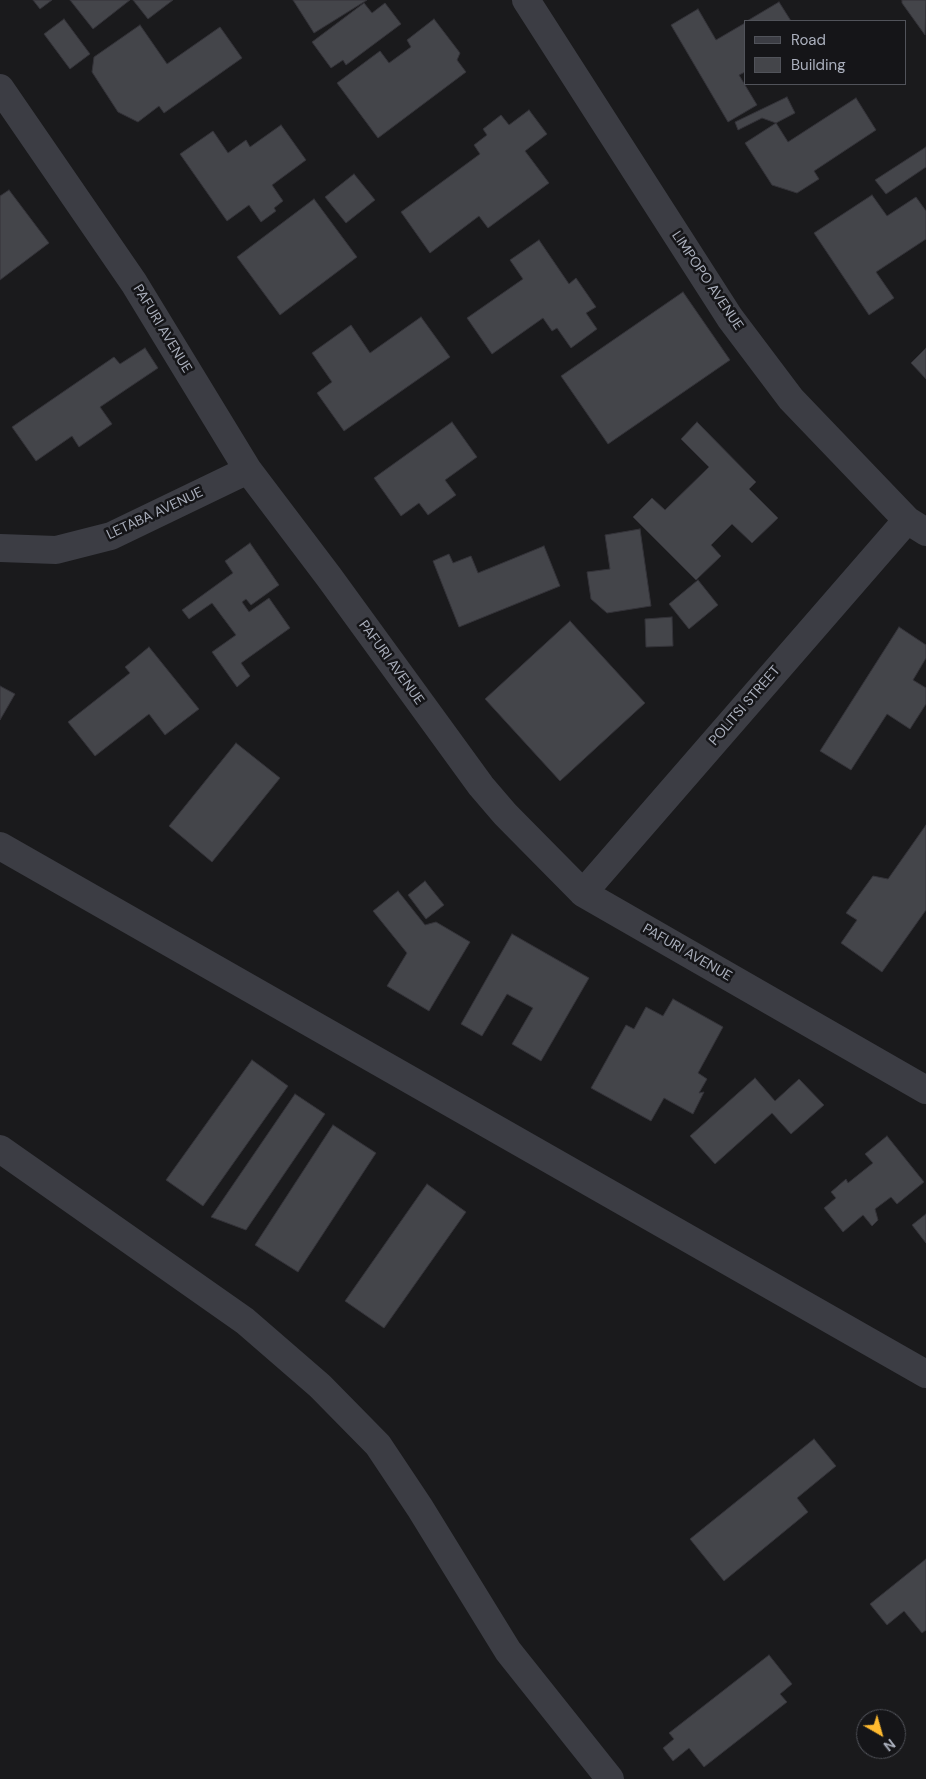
<!DOCTYPE html>
<style>
body{margin:0}
#map{position:relative;width:926px;height:1779px;overflow:hidden;background:#1a1a1c;font-family:"DM Sans",sans-serif}
canvas{display:block}
.legend{position:absolute;left:744px;top:20px;width:162px;height:65px;box-sizing:border-box;background:#151518;border:1px solid #51535a;margin:0;padding:6px 9px;list-style:none;font-size:15px;color:#abb0bd}
.legend li{display:flex;align-items:center;gap:10px;height:25px}
.legend b{width:25px;border:1px solid #51535a}
.north{position:absolute;left:856px;top:1709px;width:50px;height:50px;box-sizing:border-box;background:#151518;border:1px solid #51535a;border-radius:50%;rotate:142deg;font-size:14px;font-weight:700;line-height:20px;text-align:center;color:#abb0bd}
.north::after{content:'';display:block;margin:auto;width:18px;height:22px;background:#ffba2f;clip-path:polygon(50% 0,100% 100%,50% 72%,0 100%)}
</style>
<div id="map">
<canvas width="926" height="1779"></canvas>
<ul class="legend">
<li><b style="height:6px;background:#3c3d44"></b>Road</li>
<li><b style="height:14px;background:#44454a"></b>Building</li>
</ul>
<div class="north">N</div>
</div>
<script>
const g = document.querySelector('canvas').getContext('2d');
g.lineJoin = 'round';
function fill(path, color) { g.fillStyle = color; g.fill(path, 'evenodd'); }
const shape = rows => new Path2D(rows.map(r => 'M' + r).join(''));
function stroke(path, color, width, dash) { g.strokeStyle = color; g.lineWidth = width; g.lineCap = dash ? 'butt' : 'round'; g.setLineDash(dash || []); g.stroke(path); }
function write(font, color, halo, rows, align = 'center') {
  g.font = font + ' "DM Sans",sans-serif'; g.lineWidth = 5; g.setLineDash([]); g.textBaseline = 'middle'; g.strokeStyle = halo; g.fillStyle = color; for (const [text, x, y, turn = 0] of rows) {
    g.save(); g.translate(x, y); g.rotate((+turn || 0) * Math.PI / 180); g.textAlign = isNaN(turn) ? turn : align; if (halo) g.strokeText(text, 0, 0); g.fillText(text, 0, 0); g.restore();
  }
}
const building = shape([
 [33,0,52,0,40,9,33,0],
 [70,0,130,0,93,29,70,0],
 [133,0,173,0,148,19,133,0],
 [293,0,367,0,314,33,293,0],
 [902,0,926,0,925,35,902,3,902,0],
 [779,2,791,21,747,21,779,2],
 [364,3,372,13,385,3,401,24,346,65,343,60,331,68,312,42,364,3],
 [698,9,716,40,745,23,745,72,739,75,757,105,728,122,671,25,698,9],
 [64,19,90,54,70,69,44,34,64,19],
 [434,19,460,53,457,60,466,72,378,138,337,83,380,51,389,63,411,47,407,40,434,19],
 [140,25,167,64,220,27,242,58,164,113,159,106,138,122,118,112,92,72,94,57,140,25],
 [787,97,795,113,776,123,762,118,738,130,735,122,787,97],
 [856,98,876,130,814,171,819,179,797,193,772,185,745,143,776,123,788,142,856,98],
 [529,110,547,134,525,151,549,183,488,228,479,216,430,253,401,212,480,154,474,145,487,135,483,129,501,115,509,125,529,110],
 [281,125,306,160,272,185,283,201,274,208,276,211,261,222,249,205,227,221,180,154,213,131,228,153,246,140,250,147,281,125],
 [926,147,926,167,886,194,875,180,926,147],
 [354,174,375,200,346,223,325,197,354,174],
 [9,190,49,243,0,280,0,196,9,190],
 [872,195,887,216,916,197,926,211,926,239,876,272,894,298,869,315,814,233,872,195],
 [314,199,357,257,280,315,237,257,314,199],
 [539,240,569,284,576,278,596,307,586,313,597,329,571,348,557,328,552,331,543,318,492,354,467,318,523,279,510,260,539,240],
 [683,292,730,360,608,444,561,376,683,292],
 [421,317,450,357,344,431,317,393,332,382,312,353,351,325,370,353,421,317],
 [145,348,158,368,100,407,112,424,79,447,72,436,36,461,12,427,114,357,120,364,145,348],
 [926,348,926,379,911,363,926,348],
 [452,422,477,457,445,480,456,495,428,515,419,503,401,516,374,478,452,422],
 [697,422,756,482,749,489,778,518,752,543,732,524,711,545,721,556,696,580,633,517,652,498,665,510,709,467,681,439,697,422],
 [640,529,651,606,607,613,591,599,587,572,610,569,605,535,640,529],
 [250,543,279,585,251,605,246,599,242,602,249,612,269,598,290,628,241,663,250,676,237,687,212,652,236,635,212,603,189,619,182,610,233,573,225,561,250,543],
 [544,546,560,586,459,627,433,561,449,554,453,563,471,556,478,573,544,546],
 [698,580,718,605,689,629,669,604,698,580],
 [672,617,673,646,646,647,645,619,672,617],
 [570,621,645,703,560,781,485,699,570,621],
 [899,627,926,645,926,658,913,680,926,688,926,704,910,729,887,714,851,770,820,751,899,627],
 [149,647,199,709,165,735,149,714,95,756,68,722,130,673,125,667,149,647],
 [0,686,15,694,0,720,0,686],
 [236,743,280,778,212,862,169,826,236,743],
 [926,825,926,910,882,972,841,943,857,920,846,913,873,876,888,879,926,825],
 [425,881,444,905,426,919,408,895,425,881],
 [398,891,425,925,436,922,470,942,429,1011,387,986,407,953,373,911,398,891],
 [512,934,589,978,541,1061,512,1044,533,1008,507,994,482,1036,461,1024,512,934],
 [673,999,723,1027,698,1073,707,1079,699,1093,704,1092,693,1114,664,1098,651,1121,591,1088,626,1025,634,1029,646,1007,663,1016,673,999],
 [252,1060,288,1086,203,1206,166,1180,252,1060],
 [755,1078,775,1101,799,1079,824,1105,791,1134,772,1113,715,1164,690,1136,755,1078],
 [295,1094,325,1114,246,1230,211,1217,295,1094],
 [333,1125,376,1153,298,1272,255,1245,333,1125],
 [887,1136,924,1182,897,1204,891,1197,875,1209,878,1220,872,1226,863,1215,843,1232,824,1208,836,1198,831,1192,846,1179,848,1183,873,1163,865,1154,887,1136],
 [427,1184,466,1212,384,1328,345,1301,427,1184],
 [926,1214,926,1243,912,1225,926,1214],
 [814,1439,836,1466,797,1498,808,1512,724,1581,690,1539,814,1439],
 [926,1559,926,1630,922,1633,904,1611,887,1625,870,1604,926,1559],
 [769,1655,792,1684,780,1694,787,1702,704,1767,689,1748,673,1761,663,1748,674,1739,669,1733,769,1655]
]);
const minor = shape([
 [526,0,730,318,791,399,907,520,926,532],
 [0,88,134,283,248,470,329,577,481,786,505,814,583,893,926,1090],
 [0,548,56,550,111,536,248,470],
 [0,846,926,1374],
 [583,893,907,520],
 [0,1149,245,1321,320,1386,378,1445,420,1508,508,1651,610,1779]
]);
const streetNames = [
 ["LIMPOPO AVENUE",707,281,56],
 ["PAFURI AVENUE",162,329,59],
 ["LETABA AVENUE",155,514,-25],
 ["PAFURI AVENUE",391,663,54],
 ["POLITSI STREET",745,706,-49],
 ["PAFURI AVENUE",687,953,30]
];
fill(building, '#44454a');
stroke(building, '#343339', 1);
stroke(minor, '#3c3d44', 28);
write('14px', '#abb0bd', '#151518', streetNames);
</script>
